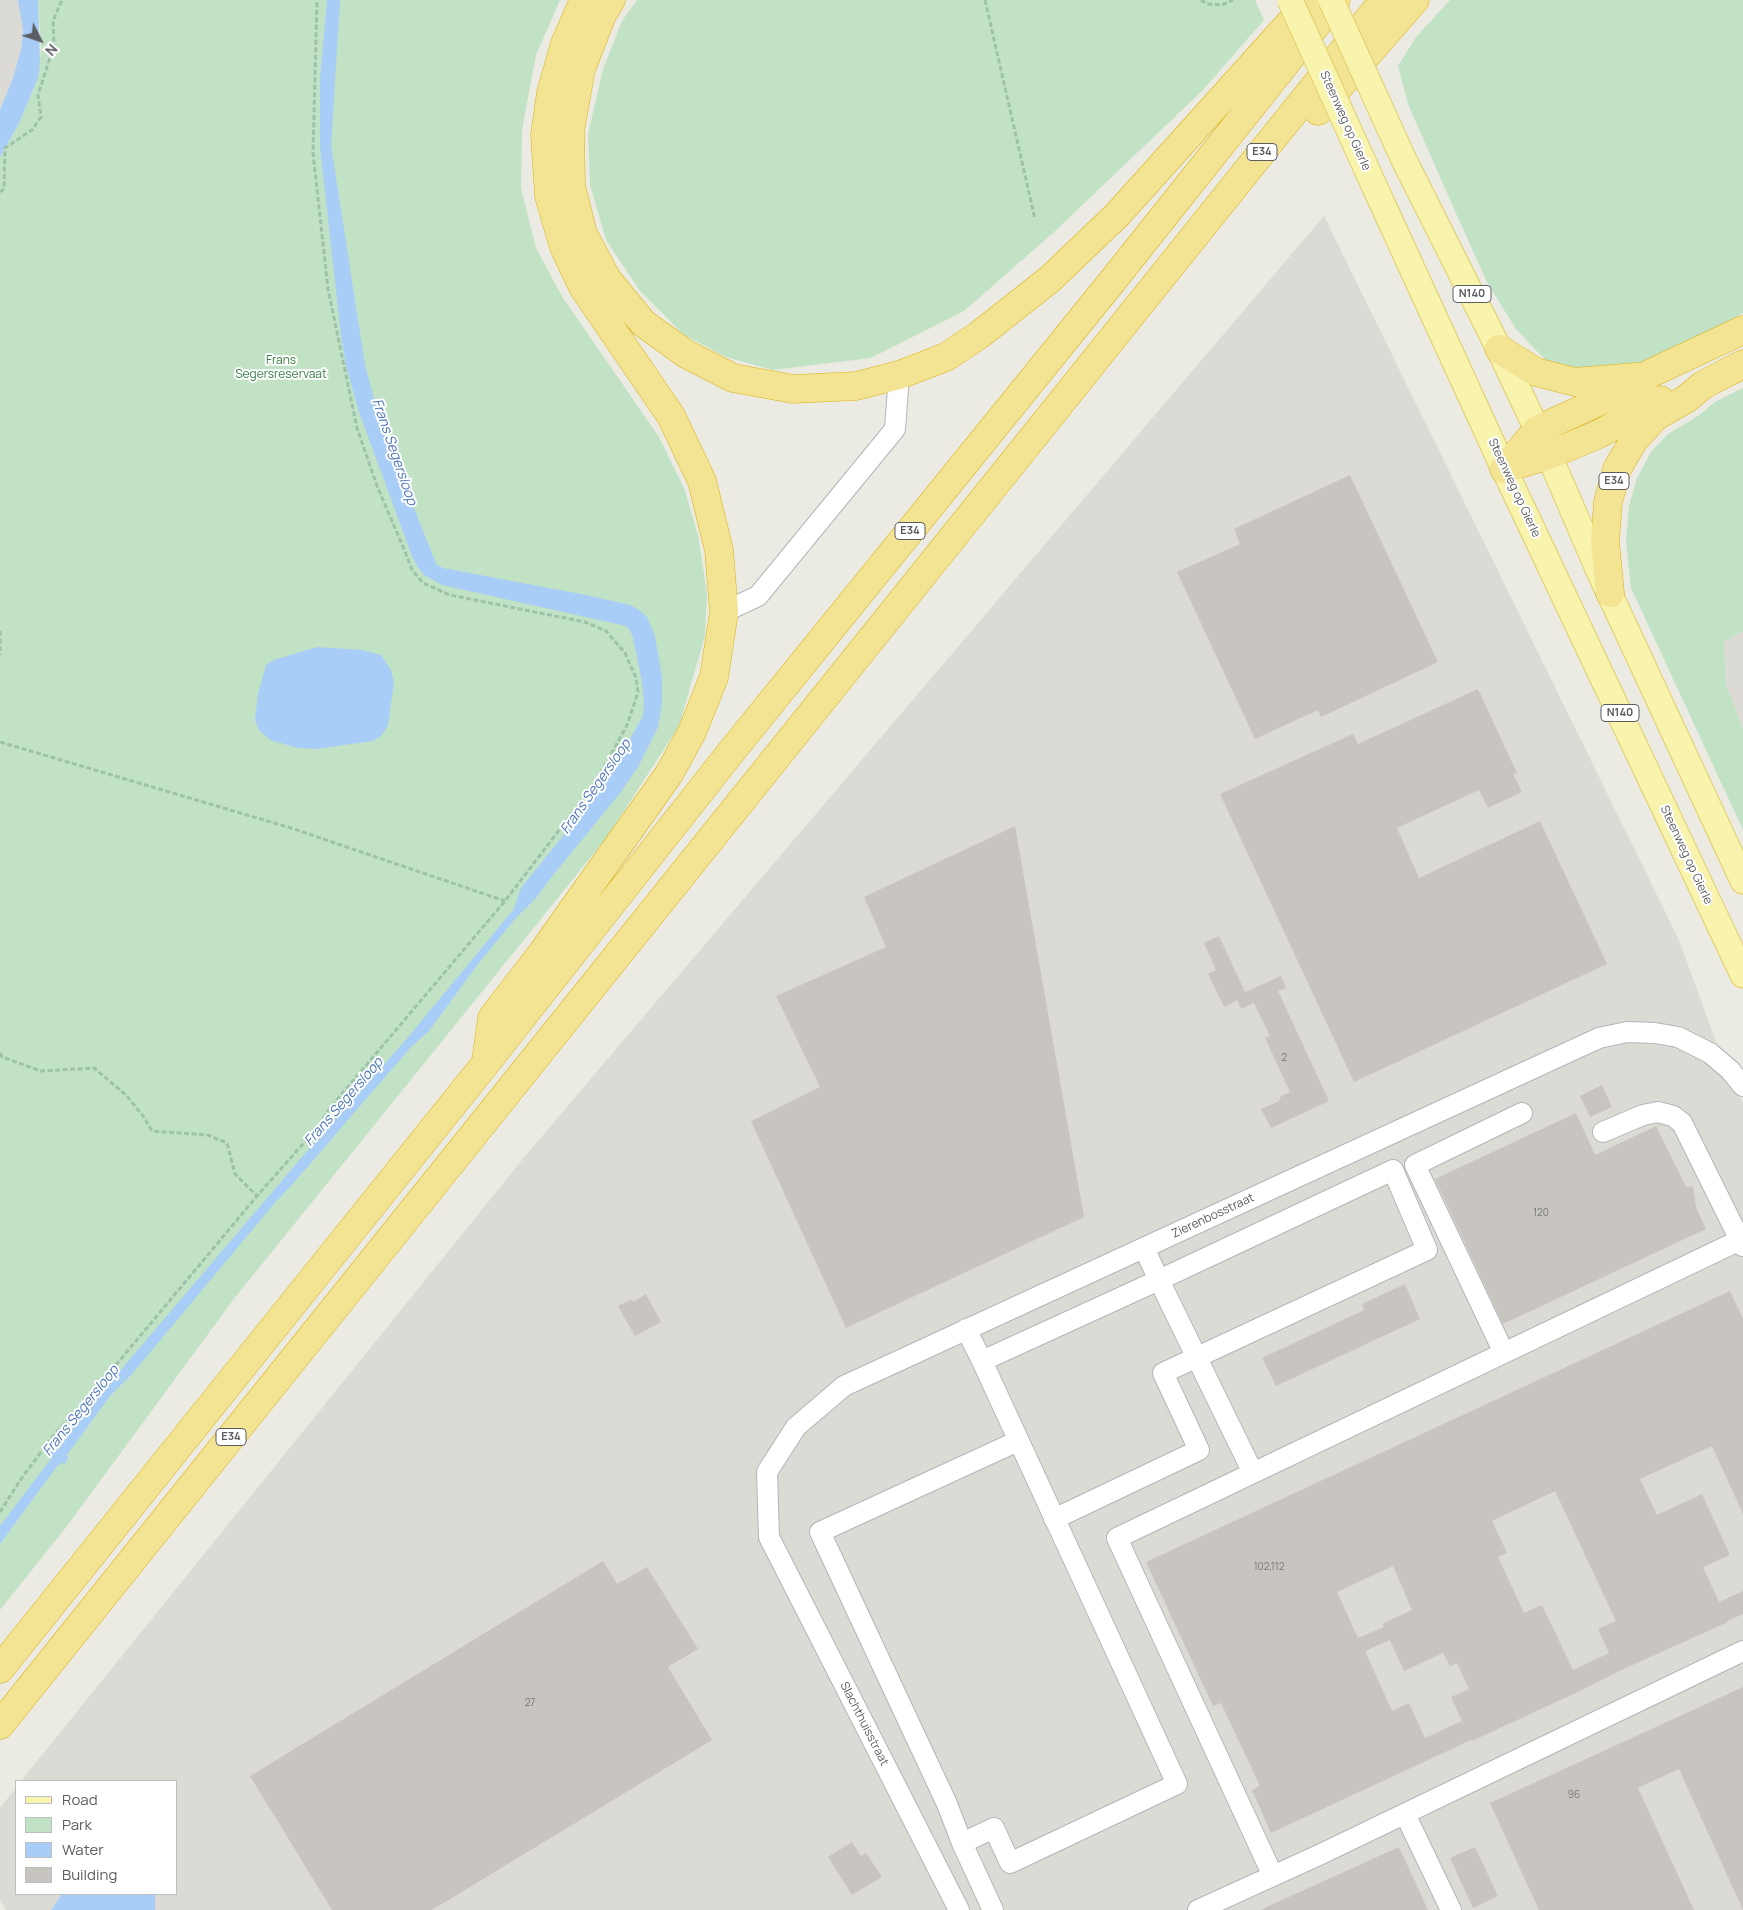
<!DOCTYPE html>
<style>
body{margin:0}
#map{position:relative;width:1743px;height:1910px;overflow:hidden;background:#ecebe3;font-family:Manrope,sans-serif}
canvas{display:block}
.legend{position:absolute;left:15px;top:1780px;width:162px;height:115px;box-sizing:border-box;background:#fff;border:1px solid #bdbec0;margin:0;padding:6px 9px;list-style:none;font-size:15px;color:#5b5d62}
.legend li{display:flex;align-items:center;gap:10px;height:25px}
.legend b{width:25px;border:1px solid #bdbec0}
.north{position:absolute;left:15px;top:15px;width:50px;height:50px;-webkit-text-stroke:4px #fff;paint-order:stroke;rotate:131deg;font-size:14px;font-weight:700;line-height:20px;text-align:center;color:#5b5d62}
.north::after{content:'';display:block;margin:auto;width:18px;height:22px;background:#5b5d62;clip-path:polygon(50% 0,100% 100%,50% 72%,0 100%)}
</style>
<div id="map">
<canvas width="1743" height="1910"></canvas>
<ul class="legend">
<li><b style="height:6px;background:#f8f3ad"></b>Road</li>
<li><b style="height:14px;background:#c1e2c4"></b>Park</li>
<li><b style="height:14px;background:#a8cdf7"></b>Water</li>
<li><b style="height:14px;background:#c8c5c0"></b>Building</li>
</ul>
<div class="north">N</div>
</div>
<script>
const g = document.querySelector('canvas').getContext('2d');
g.lineJoin = 'round';
function fill(path, color) { g.fillStyle = color; g.fill(path, 'evenodd'); }
const shape = rows => new Path2D(rows.map(r => 'M' + r).join(''));
function stroke(path, color, width, dash) { g.strokeStyle = color; g.lineWidth = width; g.lineCap = dash ? 'butt' : 'round'; g.setLineDash(dash || []); g.stroke(path); }
function write(font, color, halo, rows, align = 'center') {
  g.font = font + ' Manrope,sans-serif'; g.lineWidth = 4; g.setLineDash([]); g.textBaseline = 'middle'; g.strokeStyle = halo; g.fillStyle = color; for (const [text, x, y, turn = 0] of rows) {
    g.save(); g.translate(x, y); g.rotate((+turn || 0) * Math.PI / 180); g.textAlign = isNaN(turn) ? turn : align; if (halo) g.strokeText(text, 0, 0); g.fillText(text, 0, 0); g.restore();
  }
}
const industrial = shape([
 [0,0,18,0,23,31,21,49,13,78,0,110],
 [1324,216,1679,940,1715,1039,1743,1103,1743,1910,6,1910,0,1900,0,1808,16,1788,16,1894,176,1894,176,1781,21,1781,526,1155],
 [1743,631,1743,729,1726,684,1724,642]
]);
const green = shape([
 [38,0,560,0,536,55,522,130,521,188,536,248,563,298,659,437,684,488,698,535,707,593,705,636,679,726,607,837,233,1300,67,1526,0,1610,0,157,20,121,38,78,41,48],
 [637,0,1255,0,1264,20,1203,90,1053,233,964,311,871,358,772,370,726,357,684,335,640,291,606,240,590,185,588,134,603,69,622,21],
 [1450,0,1743,0,1743,313,1653,364,1605,376,1551,366,1516,329,1488,284,1454,209,1408,104,1398,66,1416,37],
 [1743,388,1743,631,1724,642,1726,684,1743,729,1743,830,1631,588,1626,541,1629,506,1637,478,1651,452,1668,434,1698,416,1715,402]
]);
const water = shape([
 [18,0,38,0,40,62,38,78,20,121,0,157,0,110,13,78,21,49,23,31],
 [327,0,340,0,331,145,365,365,381,425,433,556,437,565,443,568,586,595,630,605,639,610,647,617,655,636,662,677,662,703,658,727,638,767,620,793,550,879,536,898,514,920,478,964,429,1031,411,1047,297,1179,273,1205,132,1374,110,1396,67,1455,68,1458,65,1464,61,1463,57,1466,0,1544,0,1526,53,1456,49,1453,53,1448,58,1450,85,1412,314,1143,404,1042,514,909,521,888,603,786,643,716,644,702,642,682,633,638,630,630,626,626,442,585,424,575,417,566,412,556,359,412,346,366,341,335,320,148,320,78],
 [317,647,362,650,381,655,391,670,394,682,388,726,381,736,373,741,316,749,298,748,270,740,259,730,255,720,258,694,266,665,274,660],
 [62,1894,155,1894,155,1910,51,1910]
]);
const building = shape([
 [1350,475,1438,662,1321,717,1318,710,1255,739,1177,572,1240,544,1234,529],
 [1478,689,1517,773,1513,774,1522,792,1488,808,1479,790,1397,828,1419,878,1540,821,1607,964,1354,1082,1220,794,1353,734,1358,744],
 [1015,826,1084,1217,846,1328,751,1121,820,1087,776,996,886,947,864,897],
 [1219,936,1245,992,1281,976,1286,988,1278,991,1329,1101,1271,1128,1261,1109,1279,1101,1281,1096,1290,1092,1265,1038,1270,1036,1254,1003,1241,1009,1237,1000,1224,1007,1208,974,1216,970,1204,943],
 [1602,1085,1612,1107,1590,1117,1580,1096],
 [1576,1113,1595,1155,1656,1126,1686,1187,1693,1186,1696,1207,1706,1229,1503,1324,1435,1179],
 [1405,1284,1420,1319,1276,1386,1262,1358,1364,1310,1362,1304],
 [1730,1291,1743,1319,1743,1514,1712,1446,1640,1479,1657,1515,1702,1494,1730,1555,1703,1567,1719,1602,1743,1591,1743,1614,1727,1621,1728,1622,1617,1672,1582,1690,1472,1741,1471,1740,1271,1833,1252,1790,1260,1786,1221,1703,1213,1706,1146,1562],
 [1555,1491,1616,1621,1598,1629,1609,1653,1573,1670,1542,1605,1524,1613,1498,1557,1507,1553,1492,1521],
 [1393,1566,1412,1610,1382,1624,1384,1627,1358,1638,1337,1592],
 [1390,1640,1404,1671,1443,1653,1450,1666,1457,1663,1469,1689,1451,1697,1462,1721,1425,1738,1409,1703,1392,1711,1365,1651],
 [646,1294,661,1322,635,1336,618,1306,632,1299,633,1302],
 [603,1561,617,1584,647,1567,698,1649,668,1667,712,1740,432,1910,332,1910,250,1776],
 [1743,1687,1743,1910,1679,1769,1638,1788,1694,1910,1539,1910,1490,1803],
 [852,1842,861,1856,866,1853,882,1877,852,1895,828,1857],
 [1399,1847,1428,1910,1260,1910],
 [1475,1847,1498,1896,1473,1908,1450,1858]
]);
const path = shape([
 [985,0,1035,219],
 [1201,0,1207,4,1222,5,1233,0],
 [0,192,4,189,5,148,32,130,41,117,38,95,54,45,53,21,62,0],
 [0,631,0,655],
 [0,742,291,828,505,901],
 [0,1053,2,1057,41,1071,94,1068,126,1095,143,1116,152,1131,208,1135,227,1143,235,1174,257,1196],
 [0,1512,21,1479,53,1436,90,1396,257,1196,317,1128,330,1108,505,901,596,782,628,723,638,692,636,678,625,653,606,631,585,622,450,595,423,583,412,570,404,549,377,486,357,428,328,289,313,153,317,0]
]);
const minor = shape([
 [724,612,758,596,895,429,899,375],
 [1603,1132,1643,1115,1658,1112,1673,1116,1682,1123,1740,1240],
 [966,1329,982,1361],
 [1504,1353,1415,1165,1522,1113],
 [1054,1519,1199,1450,1163,1373,1427,1250,1393,1170,1159,1280,1144,1248],
 [1405,1814,1451,1910],
 [962,1843,947,1804,820,1532,1018,1441],
 [1273,1876,1117,1538,1740,1240,1743,1246],
 [959,1910,769,1537,767,1472,796,1427,844,1386,1599,1038,1627,1032,1655,1033,1678,1037,1710,1053,1730,1070,1743,1086],
 [993,1910,962,1843,994,1828,1010,1863,1177,1784,982,1361,1159,1280,1253,1473],
 [1198,1910,1319,1855,1743,1651]
]);
const major = shape([
 [1404,160,1499,349,1549,455,1598,569,1743,881],
 [1377,192,1504,469,1743,975]
]);
const highway = shape([
 [611,0,602,15,581,69,570,131,571,186,583,234,607,279,643,323,686,354,733,378,793,389,856,386,899,375,946,357,979,335,1050,279,1117,215,1289,24,1318,5],
 [1318,111,1415,0],
 [1499,349,1536,372,1575,382,1636,377],
 [1504,469,1537,430,1635,385,1645,376,1743,330],
 [1504,469,1549,455,1599,434,1660,400],
 [1610,593,1605,542,1608,502,1617,469,1634,440,1655,417,1686,399,1703,385,1743,364],
 [486,1062,492,1018,542,953,669,774,692,732,714,677,724,612,719,550,702,481,671,416,583,287,564,247,549,196,545,135,551,93,565,44,584,0],
 [0,1669,486,1063,731,752,1110,284,1336,0],
 [0,1725,1384,0]
]);
const majorBridge = shape([
 [1290,0,1377,192],
 [1331,0,1404,160]
]);
const numberNames = [
 ["2",1284,1058],
 ["120",1541,1213],
 ["102,112",1269,1567],
 ["27",530,1703],
 ["96",1574,1795]
];
const shields = [
 [1262,152,30],
 [1472,294,38],
 [1614,481,30],
 [910,531,30],
 [1620,713,38],
 [231,1437,30]
];
const shieldNames = [
 ["E34",1262,152],
 ["N140",1472,294],
 ["E34",1614,481],
 ["E34",910,531],
 ["N140",1620,713],
 ["E34",231,1437]
];
const streetNames = [
 ["Steenweg op Gierle",1345,121,66],
 ["Steenweg op Gierle",1514,488,65],
 ["Steenweg op Gierle",1686,855,65],
 ["Zierenbosstraat",1213,1216,-25],
 ["Slachthuisstraat",864,1724,63]
];
const parkNames = [
 ["Frans",281,361],
 ["Segersreservaat",281,375]
];
const waterNames = [
 ["Frans Segersloop",394,452,71],
 ["Frans Segersloop",596,787,-55],
 ["Frans Segersloop",344,1102,-49],
 ["Frans Segersloop",81,1411,-51]
];
fill(industrial, '#dbdad5');
fill(green, '#c1e2c4');
fill(water, '#a8cdf7');
fill(building, '#c8c5c0');
stroke(minor, '#b3b5b9', 22);
stroke(major, '#e4cd64', 27);
stroke(highway, '#dbb114', 29);
stroke(path, '#9cc2aa', 3, [5, 2.5]);
stroke(minor, '#fff', 20);
stroke(major, '#f8f3ad', 25);
stroke(highway, '#f3e493', 28);
stroke(majorBridge, '#e4cd64', 27, []);
stroke(majorBridge, '#f8f3ad', 25);
write('10px', '#76777a', null, numberNames);
for (const [x, y, w] of shields) { const box = new Path2D(); box.roundRect(x - w / 2, y - 8.5, w, 17, 4); g.fillStyle = '#fff'; g.fill(box); stroke(box, '#5b5d62', 1); }
write('bold 11px', '#5b5d62', null, shieldNames);
write('12px', '#5b5d62', '#fff', streetNames);
write('12px', '#3c8046', '#fff', parkNames);
write('italic 14px', '#4d77b8', '#fff', waterNames);
</script>
